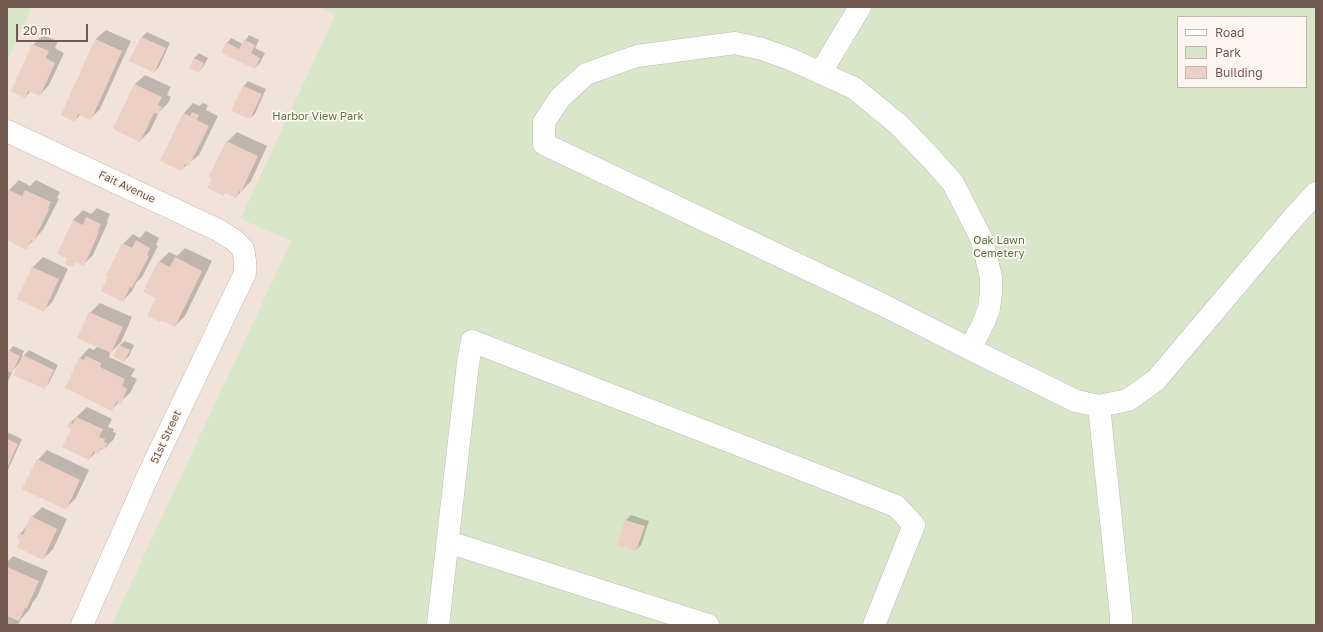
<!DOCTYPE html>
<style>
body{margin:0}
#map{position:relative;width:1323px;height:632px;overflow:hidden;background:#faf2ea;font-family:"Golos Text",sans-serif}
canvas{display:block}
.frame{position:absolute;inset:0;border:8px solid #725950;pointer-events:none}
.legend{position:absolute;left:1177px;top:16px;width:130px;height:72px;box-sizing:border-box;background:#fdf6f0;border:1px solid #c5b7b0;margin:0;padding:5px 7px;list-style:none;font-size:12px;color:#725950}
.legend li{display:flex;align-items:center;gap:8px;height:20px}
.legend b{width:20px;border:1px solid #c5b7b0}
.scale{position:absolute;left:16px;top:24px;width:72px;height:18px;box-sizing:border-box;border:2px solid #725950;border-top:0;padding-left:5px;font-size:12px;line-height:14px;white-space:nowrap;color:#725950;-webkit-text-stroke:3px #fdf6f0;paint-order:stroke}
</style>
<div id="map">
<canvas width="1323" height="632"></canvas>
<div class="frame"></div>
<ul class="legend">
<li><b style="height:5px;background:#fff"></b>Road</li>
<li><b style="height:11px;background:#d8e6c9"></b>Park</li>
<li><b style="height:11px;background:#ecd0c5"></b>Building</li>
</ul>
<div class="scale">20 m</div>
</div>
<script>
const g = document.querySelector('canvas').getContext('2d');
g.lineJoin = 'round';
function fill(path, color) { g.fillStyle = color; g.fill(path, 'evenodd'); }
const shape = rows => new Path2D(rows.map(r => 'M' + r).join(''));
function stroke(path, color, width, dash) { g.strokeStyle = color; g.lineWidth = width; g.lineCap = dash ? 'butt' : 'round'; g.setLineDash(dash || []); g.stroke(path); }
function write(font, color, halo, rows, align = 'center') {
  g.font = font + ' "Golos Text",sans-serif'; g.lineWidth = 3.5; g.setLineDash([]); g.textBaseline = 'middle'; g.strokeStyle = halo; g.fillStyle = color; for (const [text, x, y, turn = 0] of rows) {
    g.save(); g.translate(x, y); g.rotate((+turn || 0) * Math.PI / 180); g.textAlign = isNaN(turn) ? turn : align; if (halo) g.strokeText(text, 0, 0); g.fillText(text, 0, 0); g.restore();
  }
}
const residential = shape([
 [32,7,319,7,335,15,240,219,291,241,111,625,7,625,7,62]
]);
const green = shape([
 [7,7,32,7,7,62],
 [319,7,1316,7,1316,625,111,625,291,241,240,219,335,15],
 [1178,17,1306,17,1306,87,1178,87]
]);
const shadow = shape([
 [106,30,131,41,100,109,90,119,81,114,75,120,96,39],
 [147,32,170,43,159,67,154,72,131,60,142,37],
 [43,35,58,41,55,48,64,53,49,85,40,95,31,91,25,97,33,45],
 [249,35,259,40,255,48,265,53,260,63,255,68,227,43,231,38,243,44],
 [199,53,208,58,203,67,199,71,190,67,194,58],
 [145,75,171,87,167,95,171,97,168,103,159,112,150,131,140,141,114,129,135,84],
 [248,81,266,89,255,114,250,118,232,110,244,86],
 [193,103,199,106,203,103,208,105,206,110,218,116,199,155,181,170,184,113],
 [237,132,267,146,251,181,236,197,211,177,227,142],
 [19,180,30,186,36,180,60,192,57,198,59,199,43,230,26,248,7,239,10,232,7,231,7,195,9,190],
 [97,208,110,214,107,221,108,222,93,255,84,264,77,261,72,266,69,258,73,220,83,210,91,214],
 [146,231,159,238,156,245,158,246,142,277,136,283,132,291,123,301,123,244,133,234,140,238],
 [185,248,212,261,185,316,175,326,162,319,160,321,157,298,159,262,169,252,177,256],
 [43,257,68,269,53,301,44,310,18,299,33,267],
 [100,303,132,317,121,342,110,353,109,357,135,369,131,376,137,379,130,393,112,409,66,388,80,358,89,348,94,350,98,346,90,313],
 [125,341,134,345,129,356,124,361,120,345],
 [13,346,24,351,21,358,29,350,58,365,49,383,45,387,19,364,13,370,7,384,7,354],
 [87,407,112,419,108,427,114,429,113,432,116,433,114,439,104,449,103,448,97,453,96,452,89,459,70,423],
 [7,432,22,439,7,472],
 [47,450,89,470,76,498,66,508,38,460],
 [42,507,67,519,53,549,43,559,20,534,28,525,32,517],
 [631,515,649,521,641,545,636,550,618,544,626,520],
 [13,556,48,571,37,597,33,602,29,610,21,619,18,625,7,625,7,562]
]);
const building = shape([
 [141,37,166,48,154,73,129,61],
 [95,39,122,51,91,120,78,114,75,122,61,115],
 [244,40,255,45,251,53,260,58,255,69,221,53,226,42,239,49],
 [32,44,49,51,46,58,55,63,40,96,28,91,25,98,11,91],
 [194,58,204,63,199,73,189,68],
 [134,84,162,97,158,105,162,107,158,114,154,113,140,142,113,129],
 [243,86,262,94,250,119,231,111],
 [192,112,199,115,197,120,209,126,189,166,185,164,182,171,160,161,183,113,190,116],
 [226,141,258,156,241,192,239,191,236,198,225,193,224,196,207,188,212,178,209,177],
 [9,190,22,196,25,190,51,202,48,208,49,209,33,242,31,240,26,250,7,240,9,233,7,232,7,193],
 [86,217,101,224,98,231,99,232,84,266,75,262,73,267,65,264,67,258,57,254,73,220,83,225],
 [136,240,150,248,147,255,149,256,132,288,130,287,123,302,101,291,108,277,106,276,122,243,132,248],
 [175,257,202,271,175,327,161,320,160,322,147,316,156,298,143,292,158,261,170,267],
 [32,267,59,279,44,312,17,299],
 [89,312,123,327,111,353,77,338],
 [119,345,130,350,124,362,113,356],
 [8,350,20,356,12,373,7,371],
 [23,355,54,370,45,389,13,375],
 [86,356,101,363,100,367,125,379,122,386,127,389,121,404,116,402,112,411,65,388,79,358,84,360],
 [76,417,103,429,99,437,105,439,104,442,107,443,104,450,101,448,98,454,93,452,89,460,62,447,71,429,67,427,69,422,73,424],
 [7,439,18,444,7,468],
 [37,459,80,480,66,510,22,489],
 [31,516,57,529,43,560,17,547,20,540,17,538,19,533,23,535],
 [625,520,645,526,636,551,617,545],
 [7,567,39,581,27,608,25,608,19,621,7,616]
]);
const minor = shape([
 [821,72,860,7],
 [7,131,218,230,234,240,243,249,245,261,245,273,152,467,82,625],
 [970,349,984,322,989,308,991,293,991,277,982,240,953,183,930,157,899,125,854,88,790,59,762,49,735,43,637,56,586,74,560,98,544,122,544,144,881,304,970,349,1076,401,1099,406,1128,400,1156,380,1293,218,1316,193],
 [1099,406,1121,616,1121,625],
 [448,542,708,625],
 [438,625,468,363,472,341,896,506,914,525,874,625]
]);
const parkNames = [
 ["Harbor View Park",318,117],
 ["Oak Lawn",999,241],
 ["Cemetery",999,254]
];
const streetNames = [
 ["Fait Avenue",127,187,25],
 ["51st Street",166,437,-65]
];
fill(residential, '#f1e3d9');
fill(green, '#d8e6c9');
fill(shadow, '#0003');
fill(building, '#ecd0c5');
stroke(minor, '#cbbab1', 23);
stroke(minor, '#fff', 22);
write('11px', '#5b764a', '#fdf6f0', parkNames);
write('11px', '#725950', '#fdf6f0', streetNames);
</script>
